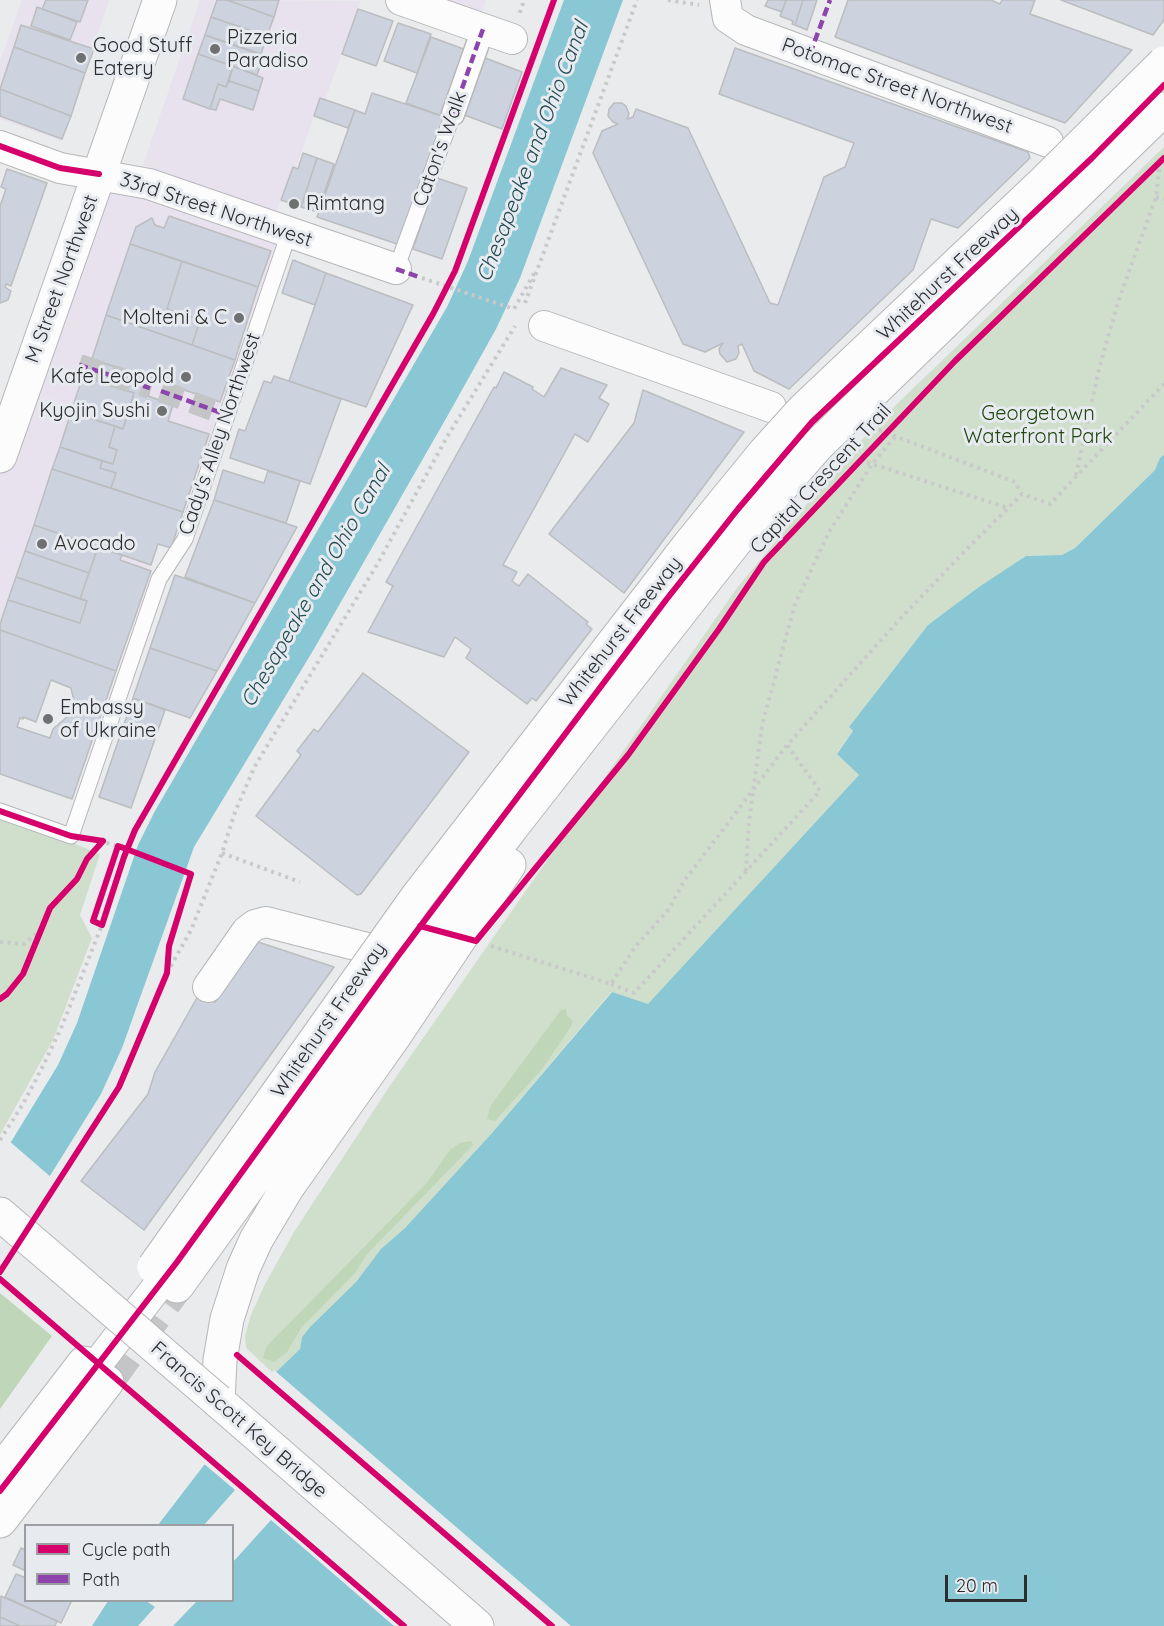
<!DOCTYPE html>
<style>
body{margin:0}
#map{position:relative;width:1164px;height:1626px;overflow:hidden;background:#e9ebed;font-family:Quicksand,sans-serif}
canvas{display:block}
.legend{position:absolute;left:24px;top:1524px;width:210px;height:78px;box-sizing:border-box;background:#e7eaef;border:2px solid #9c9ea2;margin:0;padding:8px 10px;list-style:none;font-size:18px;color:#2c2d2f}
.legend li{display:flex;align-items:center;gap:12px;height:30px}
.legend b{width:30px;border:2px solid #9c9ea2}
.scale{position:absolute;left:945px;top:1575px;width:82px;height:27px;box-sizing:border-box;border:3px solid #2c2d2f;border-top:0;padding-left:8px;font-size:18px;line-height:21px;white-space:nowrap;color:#2c2d2f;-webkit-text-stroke:4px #e7eaef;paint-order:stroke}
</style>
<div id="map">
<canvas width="1164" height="1626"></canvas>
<ul class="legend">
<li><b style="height:8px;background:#d6006c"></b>Cycle path</li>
<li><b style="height:8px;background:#8e44ad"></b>Path</li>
</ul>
<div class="scale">20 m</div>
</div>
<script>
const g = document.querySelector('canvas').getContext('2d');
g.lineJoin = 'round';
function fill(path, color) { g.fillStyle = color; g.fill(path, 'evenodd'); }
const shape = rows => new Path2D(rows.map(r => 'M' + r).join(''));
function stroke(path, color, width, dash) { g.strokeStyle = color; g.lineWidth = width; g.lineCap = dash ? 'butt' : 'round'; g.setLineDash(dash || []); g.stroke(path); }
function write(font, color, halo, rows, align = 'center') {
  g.font = font + ' Quicksand,sans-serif'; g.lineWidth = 6; g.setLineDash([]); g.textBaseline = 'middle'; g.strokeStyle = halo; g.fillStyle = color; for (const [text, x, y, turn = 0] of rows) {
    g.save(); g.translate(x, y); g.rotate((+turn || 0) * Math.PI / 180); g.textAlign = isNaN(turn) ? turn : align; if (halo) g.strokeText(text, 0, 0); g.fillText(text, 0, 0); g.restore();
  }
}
const commercial = shape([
 [22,0,109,0,61,141,0,119,0,61],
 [200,0,361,1,325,100,320,99,296,168,292,167,276,213,143,165],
 [431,0,486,0,479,18],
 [99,174,280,230,233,373,171,548,158,544,151,565,151,571,116,671,0,630,0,456]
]);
const green = shape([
 [1164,147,1164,455,1155,470,1075,548,1062,555,1026,556,928,625,849,727,853,731,837,753,859,775,648,1005,611,992,492,1133,405,1228,381,1250,356,1282,310,1327,302,1337,300,1349,274,1374,246,1348,245,1336,251,1315,264,1286,294,1232,389,1087,737,588,849,453,900,401],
 [0,814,100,854,80,915,92,938,53,1040,0,1135]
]);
const forest = shape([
 [566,1009,567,1016,573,1021,570,1028,542,1069,495,1121,487,1119,491,1105,561,1010],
 [471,1141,473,1145,367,1254,355,1273,301,1328,287,1352,274,1362,263,1358,267,1346,426,1184,450,1150,460,1143],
 [0,1293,52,1336,0,1409]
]);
const water = shape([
 [564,0,623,0,520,278,496,329,448,415,314,649,194,847,122,1048,101,1094,0,1256,0,1160,58,1065,77,1023,138,845,155,811,447,307,468,261],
 [1164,455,1164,1626,92,1626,108,1601,232,1600,232,1526,158,1525,274,1374,300,1349,302,1337,310,1327,356,1282,381,1249,405,1228,492,1133,612,992,648,1004,859,775,837,754,853,731,849,727,928,625,979,587,1026,556,1062,555,1075,548,1155,470,1160,458]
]);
const pier = shape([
 [8,1140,52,1178,0,1259,0,1154],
 [274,1370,571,1626,394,1626,271,1520,233,1562,232,1526,204,1525,235,1490,203,1463],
 [146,1601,197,1600,197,1601,173,1626,138,1626,155,1607]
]);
const building = shape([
 [46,0,88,0,80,22,42,9,46,0],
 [217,0,227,0,274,17,267,36,211,17,217,0],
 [227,0,279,0,274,17,227,0],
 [768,0,786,0,782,12,765,6,768,0],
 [786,0,803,0,795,25,792,24,793,21,780,16,786,0],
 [803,0,817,0,807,30,795,25,803,0],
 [848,0,991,0,1000,4,1002,0,1035,0,1030,14,1132,50,1065,123,835,37,848,0],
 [1061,0,1164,0,1164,20,1153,35,1061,0],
 [37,7,77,22,70,40,31,26,37,7],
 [358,9,393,21,376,66,342,54,358,9],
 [211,17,267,36,261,54,205,35,211,17],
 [398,23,431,34,417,73,384,61,398,23],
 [21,25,94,49,85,73,14,47,21,25],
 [205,35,264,56,257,75,198,54,205,35],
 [431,37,469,51,445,117,406,103,431,37],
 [14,47,85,73,71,116,0,89,14,47],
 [735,48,1028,152,1030,158,958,228,931,219,913,270,789,389,754,371,742,344,738,346,739,353,736,359,727,362,720,354,719,349,723,343,705,352,683,344,593,153,602,131,618,124,613,122,608,116,609,109,614,103,622,103,626,106,629,114,627,119,633,117,636,109,688,128,770,303,778,305,824,177,845,167,854,143,719,94,735,48],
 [198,54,233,66,226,87,218,84,210,109,183,99,198,54],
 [480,56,522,72,502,129,459,113,480,56],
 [233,66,263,78,259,91,229,81,233,66],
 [229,81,259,91,253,110,220,99,216,110,210,109,218,84,226,87,229,81],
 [0,89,71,116,62,139,0,116,0,89],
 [372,93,445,117,400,245,317,217,355,110,365,114,372,93],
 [320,98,355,110,348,128,314,116,320,98],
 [303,153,317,158,301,207,281,200,293,167,298,169,303,153],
 [317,158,334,164,318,212,301,207,317,158],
 [7,169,47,183,11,286,6,284,5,287,11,291,8,300,0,303,0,206,6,189,1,187,7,169],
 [437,178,467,188,442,259,413,249,437,178],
 [169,216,271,251,258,287,130,244,136,227,152,218,155,225,164,228,169,216],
 [130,244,182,261,167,309,200,320,192,345,106,315,130,244],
 [293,260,326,273,315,305,282,293,293,260],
 [182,261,258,287,235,360,192,345,200,320,167,309,182,261],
 [326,273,413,305,366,407,289,381,326,273],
 [106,315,235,360,220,402,92,359,106,315],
 [92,359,153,380,148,396,173,405,168,421,209,434,183,512,111,488,116,473,100,468,102,461,113,464,117,450,109,447,115,426,123,429,134,393,83,376,86,376,92,359],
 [561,368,607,385,599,398,609,404,588,442,575,434,503,565,517,572,512,581,519,586,528,574,588,622,586,624,592,629,536,701,532,698,527,704,466,658,471,649,455,637,444,657,368,632,393,586,386,582,494,387,496,388,504,372,533,387,532,389,544,397,561,368],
 [83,376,134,393,123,429,71,412,83,376],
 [274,376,341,399,310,484,230,458,239,429,245,431,264,381,271,383,274,376],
 [643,390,744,432,624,593,549,534,634,423,643,390],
 [71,412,115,426,109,447,117,450,113,464,60,447,71,412],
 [60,447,102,461,100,468,116,473,111,488,52,469,60,447],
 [52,469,183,512,171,548,158,544,151,565,34,525,52,469],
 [223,470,264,483,268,471,300,481,286,523,214,500,223,470],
 [214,500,297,527,255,603,185,577,214,500],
 [34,525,98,547,89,573,25,551,34,525],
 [98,547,122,555,120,560,151,571,116,671,0,630,0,624,8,600,80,623,87,601,80,599,98,547],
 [25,551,89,573,80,599,16,577,25,551],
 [175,575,255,603,217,671,150,648,175,575],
 [16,577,87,601,80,623,8,600,16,577],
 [0,630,116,671,72,799,0,774,0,630],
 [51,680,71,688,73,697,68,716,53,729,50,738,17,727,20,718,23,719,23,717,36,722,51,680],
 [150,648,217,671,190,718,133,698,150,648],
 [363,673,469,752,361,894,357,895,256,816,301,755,297,751,314,729,318,732,363,673],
 [133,698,165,710,131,808,99,797,133,698],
 [255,941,334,967,144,1230,81,1181,148,1094,155,1072,198,996,215,1002,255,941],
 [21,1548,26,1550,26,1571,13,1565,21,1548],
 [16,1574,26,1578,26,1600,72,1600,61,1623,5,1597,16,1574],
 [1,1596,57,1621,55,1626,20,1626,0,1617,1,1596],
 [0,1617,20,1626,0,1626,0,1617]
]);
const pedestrianTunnel = shape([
 [79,365,150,388],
 [161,391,227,415]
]);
const motorwayTunnel = shape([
 [107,1382,177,1286]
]);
const path = shape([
 [668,0,699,5],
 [520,13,524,0],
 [1156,197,1164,199],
 [422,278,514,309,536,270],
 [525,303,637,0],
 [879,430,1015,482,1022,494],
 [860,460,1008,508],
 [1076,475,1099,369,1118,302,1156,197,1160,161,1164,162],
 [92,839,118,846],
 [222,853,300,882],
 [746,871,749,822,762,725,795,604,829,532,872,464,895,437],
 [0,942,24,944,37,933],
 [491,946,611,984,635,947,669,909,684,881,787,745,900,619,966,550,1022,494,1050,504,1164,384],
 [167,973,191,930,222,853,235,812,255,766,378,563,447,437,515,326],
 [611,984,634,993,820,791,787,745],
 [0,999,7,994,23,974,50,908,77,879,87,859,103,841],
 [0,1140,23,1104,43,1066,62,1026,102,925]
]);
const service = shape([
 [396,269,453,114],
 [0,811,71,836,159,579,185,539,289,233]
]);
const pedestrian = shape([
 [453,114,483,29]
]);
const minor = shape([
 [401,0,512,39],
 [725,0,728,18,746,30,1048,142],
 [0,146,60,168,149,184,396,269],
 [544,326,771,407],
 [575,722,641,633],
 [208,987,247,931,255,925,266,922,398,956],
 [75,1393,185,1251],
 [0,1491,28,1455]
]);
const primary = shape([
 [0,456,160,0]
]);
const trunk = shape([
 [0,1214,62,1267],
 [218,1401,477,1626]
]);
const motorway = shape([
 [177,1286,367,1022,512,827,750,523,817,446,1164,109],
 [218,1401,220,1360,227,1319,243,1269,256,1240,287,1188,393,1038,509,865],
 [0,1472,84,1363],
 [0,1521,107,1382]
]);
const trunkBridge = shape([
 [62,1267,218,1401]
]);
const motorwayBridge = shape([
 [154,1267,417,897,689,545,765,452,802,411,1045,181,1164,63]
]);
const quiet = shape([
 [810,54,830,0],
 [453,114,483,29],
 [396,269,419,277],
 [79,365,150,388],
 [161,391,227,415]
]);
const cycleway = shape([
 [0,146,60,168,99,174],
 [0,811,71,836,103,841],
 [420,926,476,941,628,755,719,629,764,562,955,361,1164,158],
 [0,999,7,994,23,974,50,908,77,879,87,859,103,841],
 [0,1272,119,1087,167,973,169,946,191,874,155,860,121,847,118,846,93,921,102,925,124,857,135,830,433,314,455,271,554,0],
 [0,1279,404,1626],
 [237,1355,552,1626],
 [0,1491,177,1262,398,956,666,600,738,509,812,422,1092,158,1164,85]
]);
const markers = [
 [215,49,6,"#6e7072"],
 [81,58,6,"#6e7072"],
 [294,204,6,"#6e7072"],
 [239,318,6,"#6e7072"],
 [186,377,6,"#6e7072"],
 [162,411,6,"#6e7072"],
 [42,544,6,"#6e7072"],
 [48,719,6,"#6e7072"]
];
const poiNames = [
 ["Pizzeria",227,38],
 ["Paradiso",227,61],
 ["Good Stuff",93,46],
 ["Eatery",93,69],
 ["Rimtang",306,204],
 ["Molteni & C",227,318,"right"],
 ["Kafe Leopold",174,377,"right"],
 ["Kyojin Sushi",150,411,"right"],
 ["Avocado",54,544],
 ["Embassy",60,708],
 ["of Ukraine",60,731]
];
const streetNames = [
 ["Potomac Street Northwest",897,86,20],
 ["Caton's Walk",440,149,-70],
 ["33rd Street Northwest",216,210,18],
 ["Whitehurst Freeway",948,274,-43],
 ["M Street Northwest",62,279,-70],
 ["Cady's Alley Northwest",220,434,-71],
 ["Capital Crescent Trail",821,479,-47],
 ["Whitehurst Freeway",621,632,-52],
 ["Whitehurst Freeway",329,1020,-55],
 ["Francis Scott Key Bridge",239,1420,41]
];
const parkNames = [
 ["Georgetown",1038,414],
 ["Waterfront Park",1038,437]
];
const waterNames = [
 ["Chesapeake and Ohio Canal",533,152,-69],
 ["Chesapeake and Ohio Canal",316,586,-60]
];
fill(commercial, '#e7e2ee');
fill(green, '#d0dfcb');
fill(forest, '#bfd6b8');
fill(water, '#89c7d4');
fill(pier, '#e9ebed');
fill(building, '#ccd2de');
stroke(building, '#bbbdbf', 1.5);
stroke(pedestrianTunnel, '#c3c5c7', 22, [22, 11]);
stroke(motorwayTunnel, '#c3c5c7', 33, [33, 16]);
stroke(service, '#b6b7b9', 17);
stroke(pedestrian, '#b6b7b9', 25);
stroke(minor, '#b6b7b9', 32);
stroke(primary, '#b6b7b9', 35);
stroke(trunk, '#b6b7b9', 35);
stroke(motorway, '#b6b7b9', 35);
stroke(path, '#c9c9ca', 4, [3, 4.5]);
stroke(service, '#fcfcfc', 15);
stroke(pedestrian, '#fcfcfc', 22);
stroke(minor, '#fcfcfc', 30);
stroke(primary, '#fcfcfc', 33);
stroke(trunk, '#fcfcfc', 33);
stroke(motorway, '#fcfcfc', 33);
stroke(trunkBridge, '#b6b7b9', 35, []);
stroke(motorwayBridge, '#b6b7b9', 35, []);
stroke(trunkBridge, '#fcfcfc', 33);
stroke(motorwayBridge, '#fcfcfc', 33);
stroke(quiet, '#8e44ad', 4.5, [9, 4.5]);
stroke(cycleway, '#d6006c', 6);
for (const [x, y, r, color] of markers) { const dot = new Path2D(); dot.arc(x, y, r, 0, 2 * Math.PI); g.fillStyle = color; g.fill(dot); stroke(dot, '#e7eaef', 2); }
write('20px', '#2c2d2f', '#e7eaef', poiNames, 'left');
write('20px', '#2c2d2f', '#e7eaef', streetNames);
write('20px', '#23480f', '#e7eaef', parkNames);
write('italic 21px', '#254d56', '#e7eaef', waterNames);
</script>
